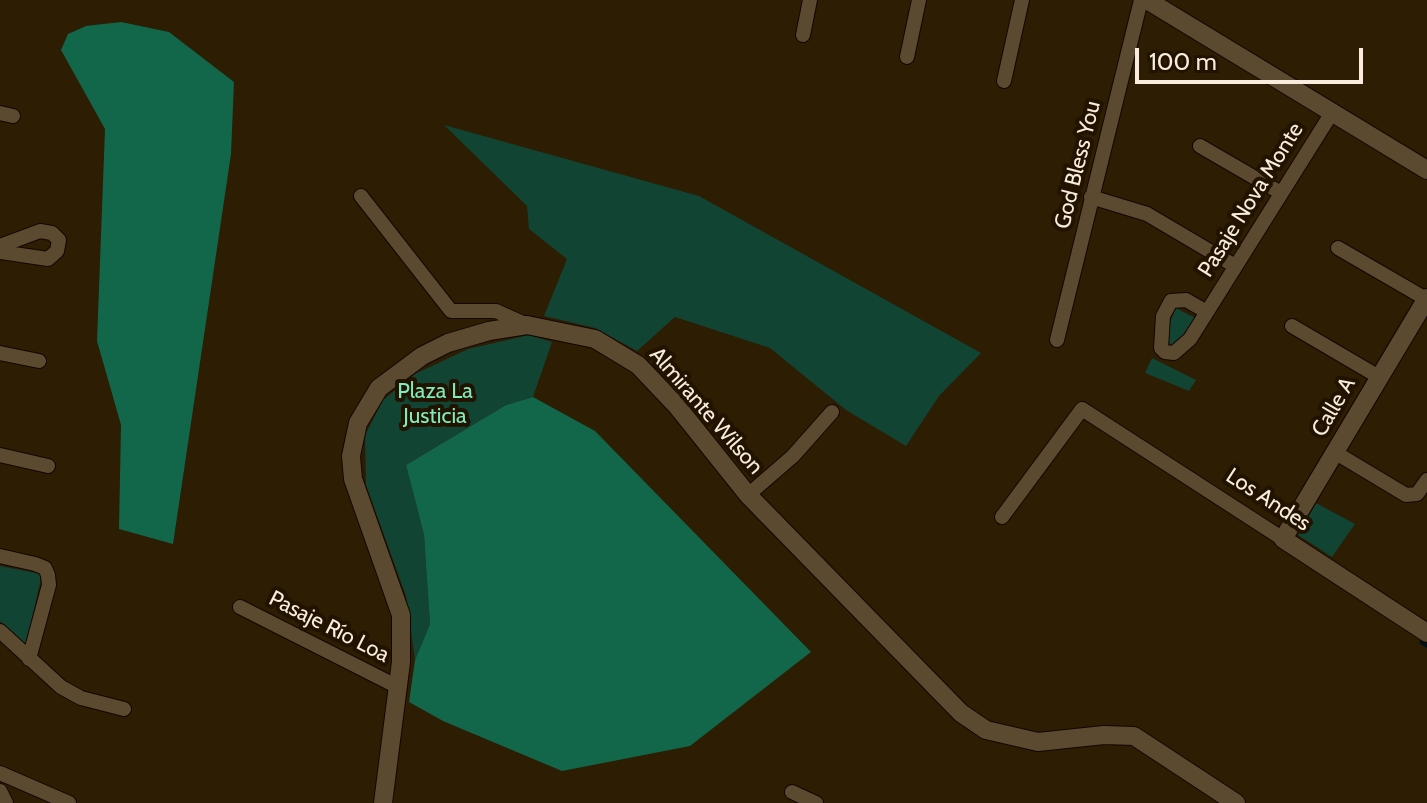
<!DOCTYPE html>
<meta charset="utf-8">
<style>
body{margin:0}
#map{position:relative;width:1427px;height:803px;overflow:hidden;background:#2c1d03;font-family:Cabin,sans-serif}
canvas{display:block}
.scale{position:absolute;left:1135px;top:48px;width:228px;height:36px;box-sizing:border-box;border:4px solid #f7ecdd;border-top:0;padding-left:10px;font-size:24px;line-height:28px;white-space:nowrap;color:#f7ecdd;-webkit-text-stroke:6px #221300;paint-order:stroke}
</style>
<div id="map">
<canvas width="1427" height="803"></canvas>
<div class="scale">100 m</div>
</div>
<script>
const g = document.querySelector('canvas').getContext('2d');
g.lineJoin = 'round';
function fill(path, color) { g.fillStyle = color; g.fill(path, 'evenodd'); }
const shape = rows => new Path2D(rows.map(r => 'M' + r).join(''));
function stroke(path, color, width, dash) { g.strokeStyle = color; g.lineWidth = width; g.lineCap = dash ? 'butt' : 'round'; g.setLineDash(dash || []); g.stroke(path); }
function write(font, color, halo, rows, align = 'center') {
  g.font = font + ' Cabin,sans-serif'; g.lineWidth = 8; g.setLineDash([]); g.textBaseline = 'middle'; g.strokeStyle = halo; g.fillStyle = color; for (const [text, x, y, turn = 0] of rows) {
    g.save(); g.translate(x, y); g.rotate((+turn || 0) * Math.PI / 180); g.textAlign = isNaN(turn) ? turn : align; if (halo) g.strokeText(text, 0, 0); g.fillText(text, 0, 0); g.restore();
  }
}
const green = shape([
 [444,125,699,196,981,353,939,396,906,446,846,410,770,348,675,317,637,351,595,328,544,316,567,259,529,229,527,206],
 [1176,308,1195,318,1174,347,1163,338],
 [529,335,552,342,533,397,506,405,406,465,424,535,430,624,415,660,406,596,366,485,365,435,383,400,415,374,468,349],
 [1152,358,1196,380,1189,391,1145,373],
 [1316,503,1355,524,1332,557,1298,535],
 [0,566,42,574,26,645,0,621]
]);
const forest = shape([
 [121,22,169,32,234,82,231,154,173,544,119,529,121,425,97,341,105,129,61,50,68,34,86,26],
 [533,397,595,431,811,652,690,746,562,771,443,721,409,702,415,660,430,624,424,535,406,465,506,405]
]);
const stream = shape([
 [1422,642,1427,645]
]);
const minor = shape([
 [803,35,810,0],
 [907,57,919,0],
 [1004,81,1022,0],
 [0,113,13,116],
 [1200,146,1281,193],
 [361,196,451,311,496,311,527,325],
 [1091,197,1147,214,1235,266],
 [0,246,40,231,52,233,59,240,57,251,48,259,0,252],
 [1338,248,1426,299],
 [1207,312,1186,300,1171,301,1163,316,1161,348,1165,352,1174,353,1190,339,1207,312,1333,111],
 [1292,326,1379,377],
 [1057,340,1141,0],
 [0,353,39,361],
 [1336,453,1406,495,1417,494,1427,480],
 [0,455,48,466],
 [748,495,793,456,832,412],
 [1002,517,1082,409,1283,539],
 [0,556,35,564,45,568,48,575,49,585,29,659],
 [240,607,398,687],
 [0,631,61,687,81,698,124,709],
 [0,773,69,803],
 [0,791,6,803],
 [792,792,816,803]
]);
const tertiary = shape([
 [1147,0,1427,170],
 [1427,298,1283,539,1427,633],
 [383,803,401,662,401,615,353,479,351,456,358,423,379,388,422,356,448,343,489,331,527,325,595,339,638,365,676,405,748,495,961,713,986,730,1038,742,1104,735,1134,736,1236,803]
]);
const streetNames = [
 ["God Bless You",1078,165,-76],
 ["Pasaje Nova Monte",1251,200,-58],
 ["Calle A",1334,407,-60],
 ["Almirante Wilson",706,411,49],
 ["Los Andes",1268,500,33],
 ["Pasaje Río Loa",329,627,27]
];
const parkNames = [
 ["Plaza La",435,392],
 ["Justicia",435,417]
];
fill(green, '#114432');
fill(forest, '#12664a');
stroke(stream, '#00111a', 5);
stroke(minor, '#140600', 16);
stroke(tertiary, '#140600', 20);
stroke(minor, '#5b4a30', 14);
stroke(tertiary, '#5b4a30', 18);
write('22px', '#f7ecdd', '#221300', streetNames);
write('22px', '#7eeabd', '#221300', parkNames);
</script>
